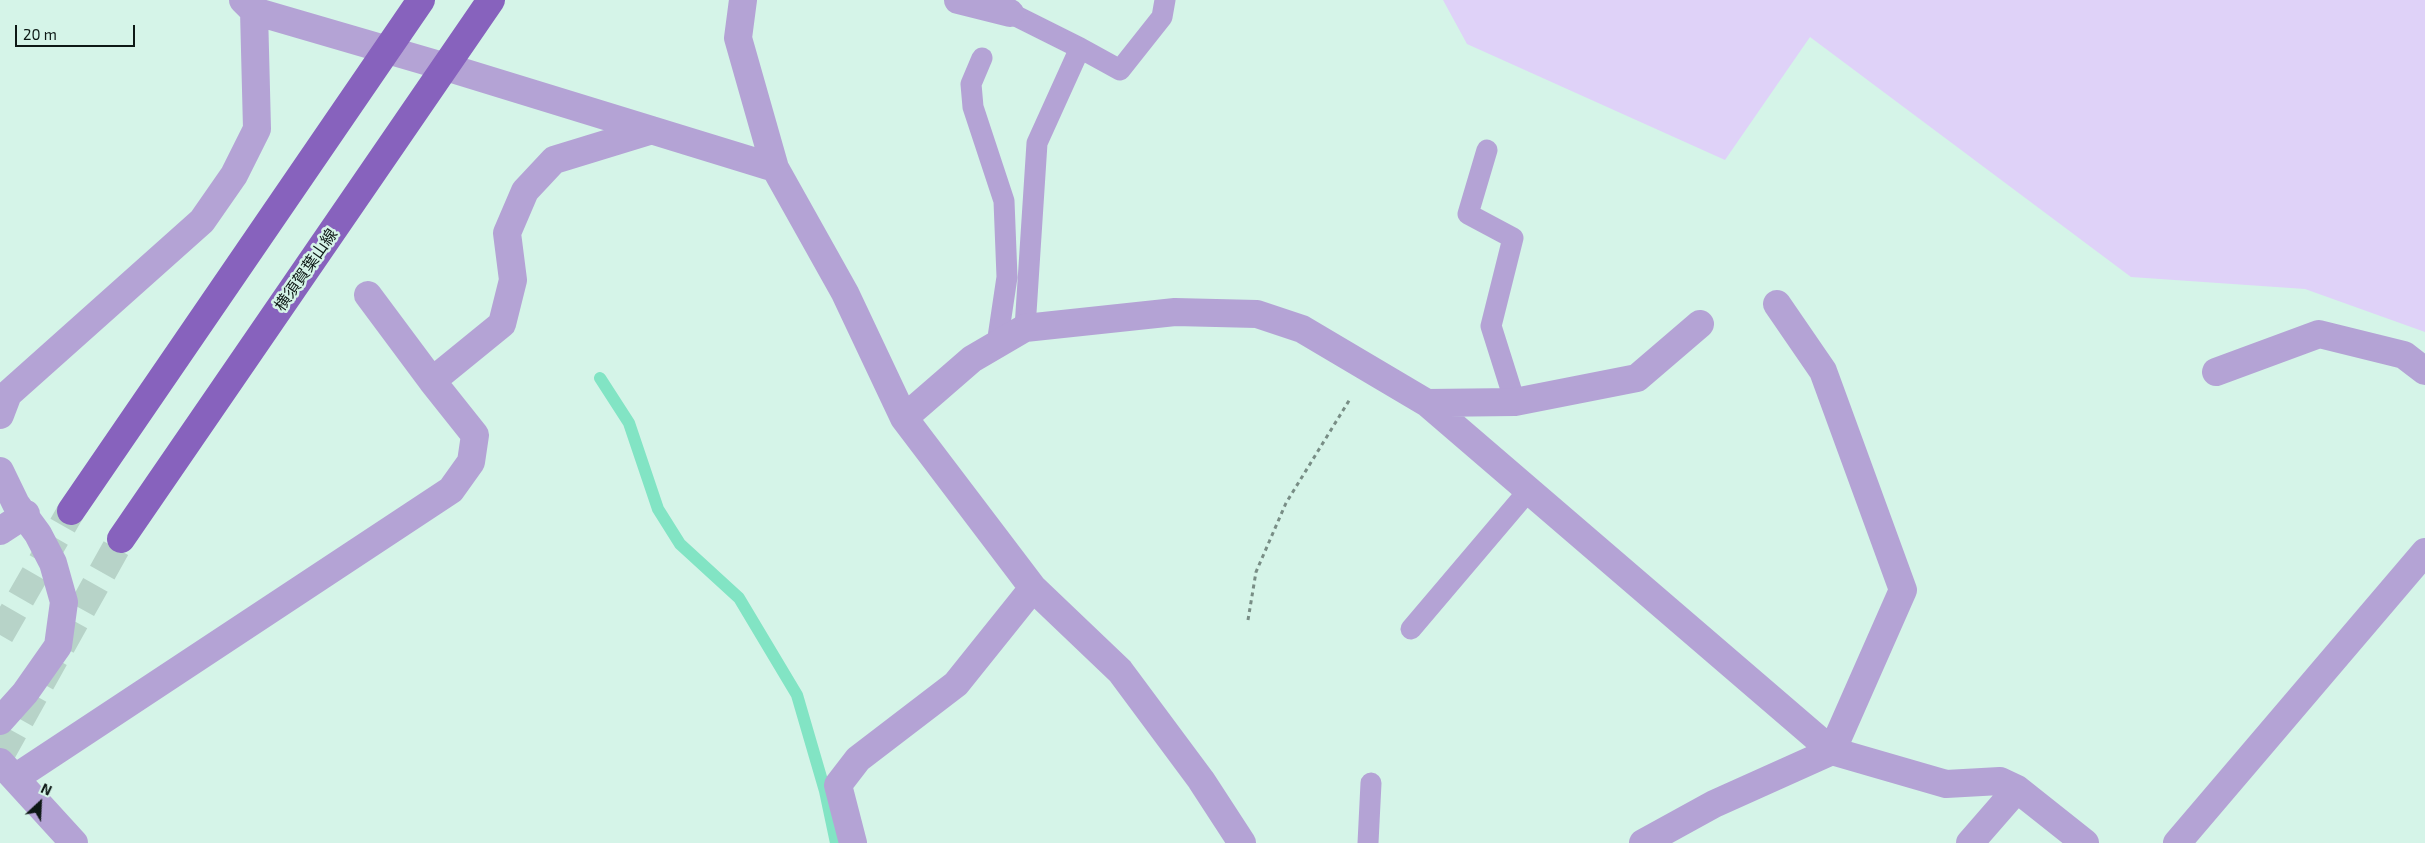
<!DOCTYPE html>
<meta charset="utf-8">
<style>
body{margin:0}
#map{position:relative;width:2425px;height:843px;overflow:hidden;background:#d5f4e8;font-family:"Exo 2",sans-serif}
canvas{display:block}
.north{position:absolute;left:15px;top:778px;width:50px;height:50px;-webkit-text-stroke:4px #d5f4e8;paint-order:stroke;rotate:25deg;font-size:14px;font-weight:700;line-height:20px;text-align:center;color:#0d1815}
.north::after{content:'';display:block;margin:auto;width:18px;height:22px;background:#0d1815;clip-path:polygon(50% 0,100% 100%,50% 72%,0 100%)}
.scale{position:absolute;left:15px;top:25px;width:120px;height:22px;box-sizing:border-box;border:2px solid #0d1815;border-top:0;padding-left:6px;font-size:15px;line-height:18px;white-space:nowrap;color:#0d1815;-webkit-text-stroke:4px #d5f4e8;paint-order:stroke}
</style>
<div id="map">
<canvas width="2425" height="843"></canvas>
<div class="north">N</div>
<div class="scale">20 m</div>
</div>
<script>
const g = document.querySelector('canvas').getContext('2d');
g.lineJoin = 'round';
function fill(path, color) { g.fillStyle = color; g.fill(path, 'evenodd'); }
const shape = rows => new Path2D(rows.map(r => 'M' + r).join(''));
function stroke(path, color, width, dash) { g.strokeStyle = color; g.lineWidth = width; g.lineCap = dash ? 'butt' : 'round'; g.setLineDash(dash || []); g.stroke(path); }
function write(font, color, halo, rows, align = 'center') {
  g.font = font + ' "Exo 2","Noto Sans JP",sans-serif'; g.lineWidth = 5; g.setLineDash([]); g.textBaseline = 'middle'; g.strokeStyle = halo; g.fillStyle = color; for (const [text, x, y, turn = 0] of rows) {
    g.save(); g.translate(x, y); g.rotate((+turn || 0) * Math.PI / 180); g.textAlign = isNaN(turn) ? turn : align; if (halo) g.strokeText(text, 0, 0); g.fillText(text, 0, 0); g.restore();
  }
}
const green = shape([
 [1443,0,2425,0,2425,332,2305,289,2131,277,1810,37,1725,160,1467,44]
]);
const stream = shape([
 [600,378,629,423,658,509,680,544,739,598,797,695,825,791,836,843]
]);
const primaryTunnel = shape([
 [0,635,71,511],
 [0,756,121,539]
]);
const path = shape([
 [1248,620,1256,572,1286,503,1350,399]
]);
const service = shape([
 [1010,13,1080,48,1037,143,1025,328],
 [1080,48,1120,70,1162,17,1165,0],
 [982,58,971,84,973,107,1004,201,1007,277,997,344],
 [1487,150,1468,214,1513,238,1491,326,1515,402],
 [1411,629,1529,490],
 [1368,843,1371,783]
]);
const minor = shape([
 [743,0,738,38,775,168,845,293,904,418,1033,588,1120,671,1201,780,1242,843],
 [958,0,1010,13],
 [254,11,446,67,775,168],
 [368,295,432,381,502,324,513,280,507,233,525,191,554,160,652,130],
 [2216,372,2319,334,2404,355,2425,371],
 [1427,403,1515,402,1637,378,1700,324],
 [0,415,8,394,202,221,234,175,257,129,254,11,243,0],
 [904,418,972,359,1025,328,1175,312,1257,314,1302,329,1427,403,1832,751,1903,590,1823,371,1777,304],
 [0,471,16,504,38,534,53,563,64,602,58,646,25,693,0,721],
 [0,531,26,514],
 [0,762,74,843],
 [15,778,451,490,471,462,475,435,432,381],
 [853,843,838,785,858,759,956,684,1033,588],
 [1643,843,1714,804,1832,751,1946,784,2000,781,2017,789,2085,843],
 [1970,843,2017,789],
 [2177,843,2425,552]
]);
const primary = shape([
 [71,511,421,0],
 [121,539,491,0]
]);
const streetNames = [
 ["横須賀葉山線",306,270,-55]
];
fill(green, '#dfd2f8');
stroke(stream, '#82e4c4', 12);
stroke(primaryTunnel, '#b7d3c8', 28, [28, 14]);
stroke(path, '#788d85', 3, [4, 4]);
stroke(service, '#b4a3d5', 21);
stroke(minor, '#b4a3d5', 28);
stroke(primary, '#8762bd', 28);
write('16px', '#0d1815', '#d5f4e8', streetNames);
</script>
